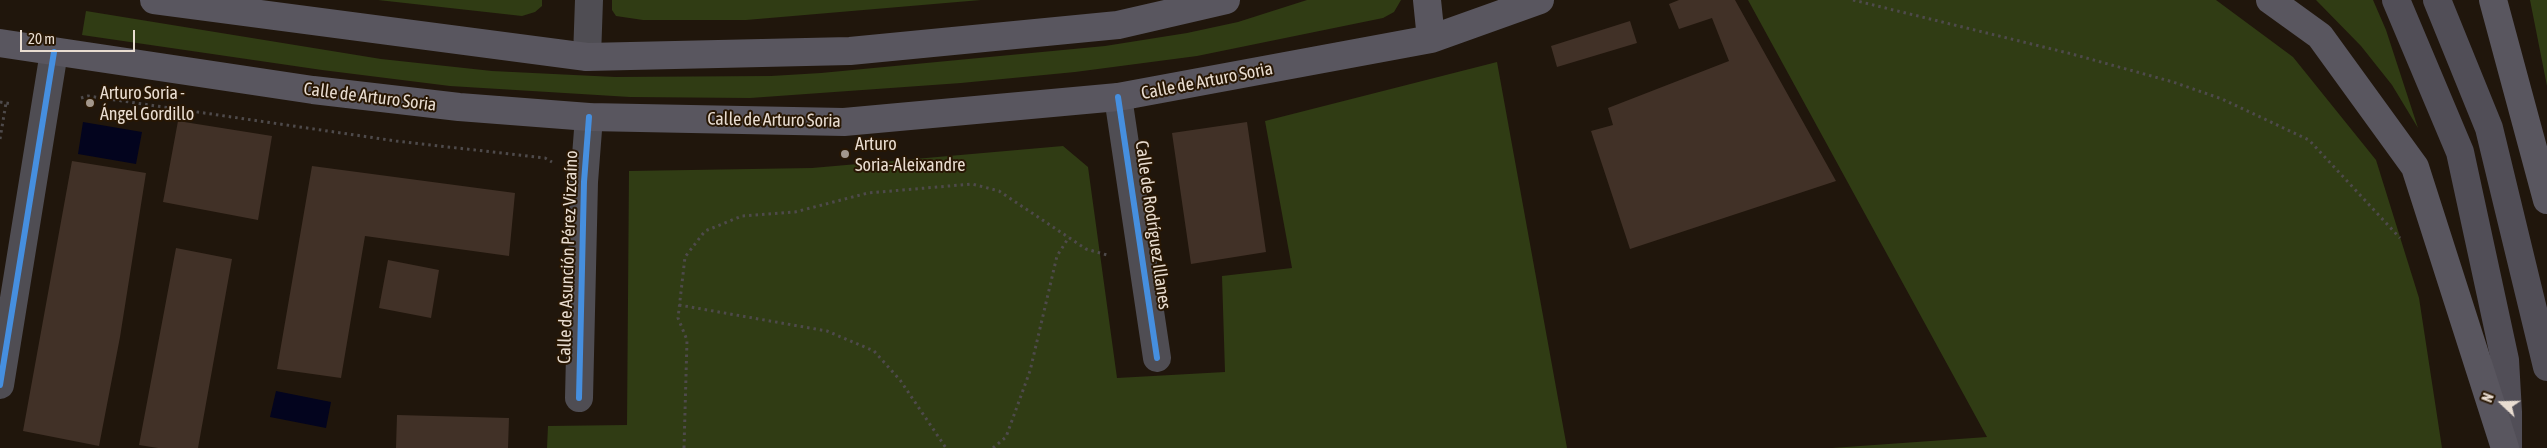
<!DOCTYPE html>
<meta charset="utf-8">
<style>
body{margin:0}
#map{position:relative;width:2547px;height:448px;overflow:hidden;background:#20160c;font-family:"Asap Condensed",sans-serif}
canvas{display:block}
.north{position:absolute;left:2477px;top:378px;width:50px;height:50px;-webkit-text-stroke:4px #281704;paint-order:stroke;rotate:291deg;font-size:14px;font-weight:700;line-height:20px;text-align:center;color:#e9ddd1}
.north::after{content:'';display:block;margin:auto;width:18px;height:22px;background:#e9ddd1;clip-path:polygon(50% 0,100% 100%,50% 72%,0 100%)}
.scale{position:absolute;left:20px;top:30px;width:115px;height:22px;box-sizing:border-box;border:2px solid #e9ddd1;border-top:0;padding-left:6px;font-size:15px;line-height:18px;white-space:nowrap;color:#e9ddd1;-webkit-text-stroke:4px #281704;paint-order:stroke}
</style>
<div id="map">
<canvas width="2547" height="448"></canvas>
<div class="north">N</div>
<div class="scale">20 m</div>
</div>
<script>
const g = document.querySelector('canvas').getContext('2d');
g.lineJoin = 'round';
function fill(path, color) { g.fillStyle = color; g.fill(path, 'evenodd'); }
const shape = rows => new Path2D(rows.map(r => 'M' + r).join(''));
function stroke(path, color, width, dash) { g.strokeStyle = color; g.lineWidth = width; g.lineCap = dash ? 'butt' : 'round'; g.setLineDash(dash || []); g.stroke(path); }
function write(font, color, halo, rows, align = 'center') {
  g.font = font + ' "Asap Condensed",sans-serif'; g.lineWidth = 4; g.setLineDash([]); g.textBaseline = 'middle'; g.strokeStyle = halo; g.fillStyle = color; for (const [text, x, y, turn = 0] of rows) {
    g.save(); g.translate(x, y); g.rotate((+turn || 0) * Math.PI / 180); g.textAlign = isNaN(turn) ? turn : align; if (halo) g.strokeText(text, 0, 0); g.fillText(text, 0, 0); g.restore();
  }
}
const green = shape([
 [378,0,542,0,542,6,535,12,522,16],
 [612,0,981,0,746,20,643,20,616,16,612,10],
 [1307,0,1401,0,1394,12,1383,18,1197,56,1075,72,961,83,750,98,630,97,450,86,322,70,82,35,86,11,381,59,492,71,615,77,771,76,821,73,1105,46,1187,33,1238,22],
 [1748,0,2216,0,2293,57,2376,160,2419,298,2442,448,1832,448,1987,437],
 [2316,0,2373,0,2386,30,2418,128,2392,85,2361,46],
 [2530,0,2547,0,2547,86],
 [1497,62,1567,448,547,448,548,426,627,425,629,171,812,168,1063,146,1088,167,1117,378,1225,372,1222,276,1292,268,1265,121]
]);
const water = shape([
 [83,122,142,132,136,164,78,154],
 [276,391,331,402,326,428,270,417]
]);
const building = shape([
 [1679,0,1735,0,1836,181,1630,249,1591,131,1613,125,1608,108,1729,61,1712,18,1679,29,1669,4],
 [1630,21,1637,43,1557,67,1551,46],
 [178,121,272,136,258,220,163,202],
 [1247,122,1266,252,1191,264,1172,133],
 [72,161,146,173,120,337,99,446,23,431],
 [312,166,515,193,509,256,365,236,341,378,277,369],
 [176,248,232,259,198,448,158,448,139,445],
 [388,260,439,270,431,318,379,308],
 [397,415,509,418,508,448,396,448]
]);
const path = shape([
 [1853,0,2072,54,2173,82,2222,99,2309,140,2400,238],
 [81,98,88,96,396,141,545,158,552,162],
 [0,102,12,104],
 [0,139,6,103],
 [679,305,827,331,874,351,900,380,946,448],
 [684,448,687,340,678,318,685,257,705,231,742,216,795,212,868,193,972,184,999,191,1086,249,1107,255],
 [993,448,1006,437,1030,371,1057,256,1069,237]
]);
const minor = shape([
 [587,57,589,0],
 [1118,97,1157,358],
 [0,385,54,52],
 [579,398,584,182,589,117]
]);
const secondary = shape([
 [2396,0,2460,152,2505,360,2508,412,2508,448],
 [2437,0,2489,128,2547,367]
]);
const primary = shape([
 [154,0,587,57,850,51,1118,25,1226,0],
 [1427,0,1431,39],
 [2270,0,2320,36,2415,167,2505,448],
 [2493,0,2547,200],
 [0,43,313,90,459,107,589,117,844,122,1118,97,1431,39,1540,0]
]);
const cycleway = shape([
 [1118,97,1157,358],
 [0,385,54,52],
 [579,398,584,182,589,117]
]);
const markers = [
 [90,103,5,"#a3978c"],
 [845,154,5,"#a3978c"]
];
const streetNames = [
 ["Calle de Arturo Soria",1207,81,-11],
 ["Calle de Arturo Soria",370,97,7],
 ["Calle de Arturo Soria",774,120,1],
 ["Calle de Rodríguez Illanes",1153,225,82],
 ["Calle de Asunción Pérez Vizcaíno",568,257,-88]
];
const poiNames = [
 ["Arturo Soria -",100,93],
 ["Ángel Gordillo",100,114],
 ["Arturo",855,144],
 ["Soria-Aleixandre",855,165]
];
fill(green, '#303c14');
fill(water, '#03041e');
fill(building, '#413127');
stroke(path, '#4e4a4b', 3, [2.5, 4]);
stroke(minor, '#4f4d53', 28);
stroke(secondary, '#514e57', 28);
stroke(primary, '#59565f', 28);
stroke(cycleway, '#468fdf', 6);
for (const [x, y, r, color] of markers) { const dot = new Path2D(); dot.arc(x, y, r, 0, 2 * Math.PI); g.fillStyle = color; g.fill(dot); stroke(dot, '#281704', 2); }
write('18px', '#e9ddd1', '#281704', streetNames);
write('18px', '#e9ddd1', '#281704', poiNames, 'left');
</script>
